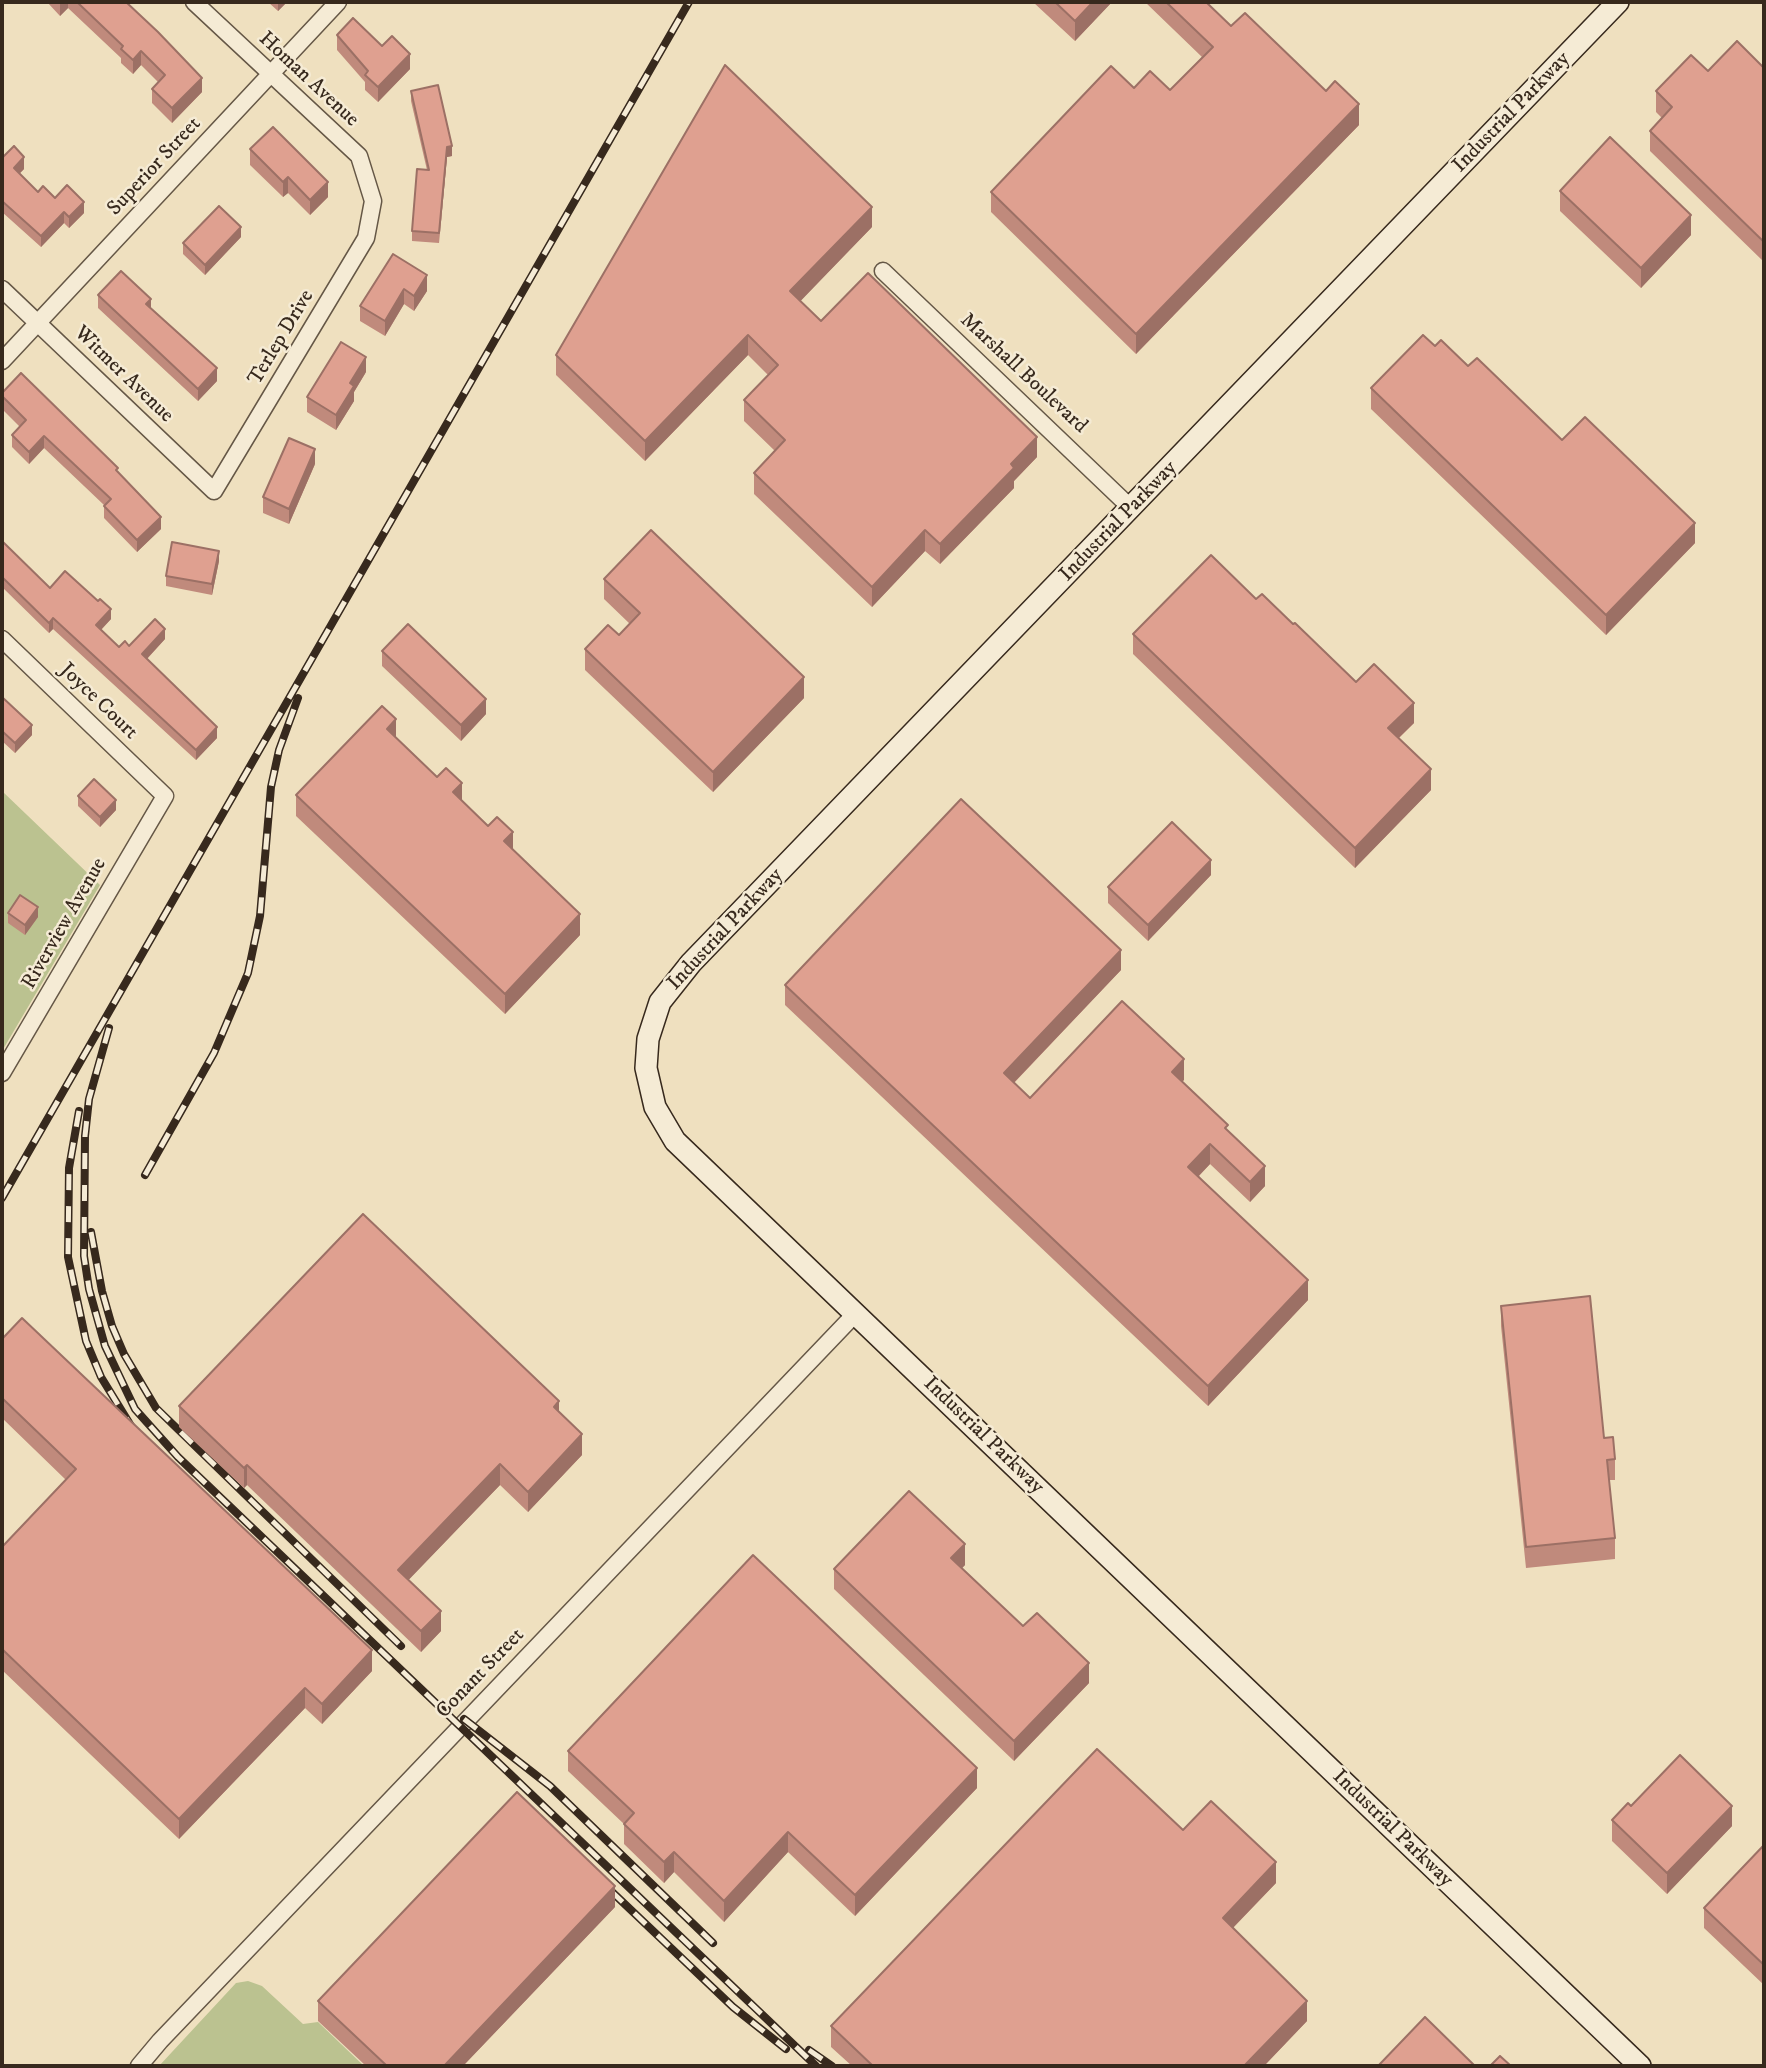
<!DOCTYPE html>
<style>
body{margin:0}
#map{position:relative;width:1766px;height:2068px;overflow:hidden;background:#efe0bf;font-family:"IM FELL DW Pica",serif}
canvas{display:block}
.frame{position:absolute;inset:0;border:4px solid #37291d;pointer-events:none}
</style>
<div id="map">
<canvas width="1766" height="2068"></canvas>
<div class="frame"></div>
</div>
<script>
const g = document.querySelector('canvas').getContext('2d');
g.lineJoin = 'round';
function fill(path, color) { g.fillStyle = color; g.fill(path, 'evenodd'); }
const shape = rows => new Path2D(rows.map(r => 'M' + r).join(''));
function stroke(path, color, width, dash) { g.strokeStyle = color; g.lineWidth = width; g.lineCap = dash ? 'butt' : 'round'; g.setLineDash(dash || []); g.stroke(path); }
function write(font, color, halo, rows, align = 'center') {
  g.font = font + ' "IM FELL DW Pica",serif'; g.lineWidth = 5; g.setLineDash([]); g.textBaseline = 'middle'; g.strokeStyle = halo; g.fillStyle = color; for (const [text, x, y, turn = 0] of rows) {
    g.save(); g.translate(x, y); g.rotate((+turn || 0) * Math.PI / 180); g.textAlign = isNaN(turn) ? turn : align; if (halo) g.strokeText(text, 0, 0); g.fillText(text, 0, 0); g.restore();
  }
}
const green = shape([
 [2,791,100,885,2,1051],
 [248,1981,262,1986,303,2024,318,2022,364,2066,159,2066,236,1983]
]);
const street = shape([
 [883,271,1132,509],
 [2,289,214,491,366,238,373,201,359,156,194,2],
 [2,361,338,2],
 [2,639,165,796,2,1073],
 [139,2066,160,2041,856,1313]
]);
const secondary = shape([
 [1618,2,691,963,660,1002,648,1039,646,1068,655,1107,675,1141,1640,2066]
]);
const rail = shape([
 [109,1028,89,1099,85,1136,84,1256,89,1289,105,1346,135,1409,178,1457,816,2066],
 [79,1111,69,1168,68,1257,86,1341,101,1377,133,1429],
 [145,1175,214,1053,248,973,260,916,271,787,279,750,298,698],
 [2,1198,689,2],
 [91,1232,102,1291,112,1326,124,1354,156,1408,401,1646],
 [464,1719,550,1786,713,1943],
 [611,1891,733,2007,786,2049],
 [809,2050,832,2066]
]);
const wall = shape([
 [47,2,126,2,202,92,172,123,152,103,152,89,158,82,141,65,133,74,121,63,121,58,68,8,60,16],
 [268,2,287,2,278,11],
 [1033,2,1112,2,1075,41],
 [1145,2,1206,2,1231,26,1359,125,1136,354,991,212,991,192,1170,90,1202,57],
 [337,35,382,46,410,69,378,102,365,90,365,82,337,50],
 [1764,68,1764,262,1650,151,1650,131,1662,118,1656,112,1656,91,1708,71],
 [411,91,452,156,447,157,439,243,412,241,412,231,427,170,411,101],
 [250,149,328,197,310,215,288,193,283,197,250,165],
 [2,157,24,169,19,174,38,192,55,198,84,213,69,228,64,223,41,247,2,212],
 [1560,191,1691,235,1641,288,1560,211],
 [872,227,800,301,821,321,1037,457,1014,481,1014,488,940,564,925,551,872,607,754,494,754,473,775,451,744,421,744,400,768,375,748,355,645,461,556,375,556,355],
 [241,237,205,275,183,254,183,243],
 [393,254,427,291,414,311,404,304,385,336,360,321,360,306],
 [98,295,151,309,217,381,198,401,98,308],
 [1435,346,1468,366,1562,440,1695,543,1606,635,1371,409,1371,388],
 [366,372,354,392,354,401,336,430,307,412,307,397],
 [2,393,118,473,161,529,137,552,104,518,104,505,44,448,29,464,12,447,12,435,20,427,2,409],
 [315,464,289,524,263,513,263,497],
 [2,541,50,588,111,619,101,630,119,647,165,639,147,659,217,738,196,760,53,629,49,633,2,587],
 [219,561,212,595,166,586,166,576],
 [604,579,804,698,713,792,585,670,585,649,619,635,630,624,604,599],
 [1256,599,1293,624,1356,682,1414,723,1399,738,1431,790,1355,868,1133,654,1133,634],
 [382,651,486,714,461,741,382,666],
 [2,697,32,735,15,753,2,741],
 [396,738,513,849,580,935,505,1014,296,816,296,795],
 [78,796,116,810,100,827,78,806],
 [1211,875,1148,941,1108,903,1108,887],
 [8,913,38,917,25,935,8,923],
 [1121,970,1014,1083,1030,1098,1184,1080,1182,1081,1228,1131,1265,1186,1250,1202,1210,1164,1199,1176,1308,1300,1208,1406,785,1005,785,985],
 [1501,1306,1604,1438,1615,1459,1615,1480,1609,1480,1615,1538,1615,1559,1526,1568,1501,1326],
 [2,1339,372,1671,322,1724,305,1708,179,1839,2,1670,2,1547,66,1480,2,1418],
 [179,1406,559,1412,582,1455,528,1512,500,1485,408,1580,441,1631,421,1652,247,1485,244,1488,179,1427],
 [965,1565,962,1568,1023,1626,1089,1683,1014,1761,834,1589,834,1569],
 [568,1751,977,1788,855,1916,788,1852,724,1922,674,1872,664,1883,624,1844,624,1824,568,1771],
 [1631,1806,1732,1826,1667,1894,1612,1841,1612,1820],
 [1183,1830,1276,1883,1233,1928,1307,2021,1264,2066,852,2066,831,2047,831,2026],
 [1764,1845,1764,1985,1704,1928,1704,1908],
 [615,1907,463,2066,366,2066,318,2021,318,2001]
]);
const shadedWall = shape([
 [60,2,68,2,68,8,60,16],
 [278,2,287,2,278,11],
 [1093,2,1112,2,1075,41,1075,21],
 [141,51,141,65,133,74,133,60],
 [410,54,410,69,378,102,378,87],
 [202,78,202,92,172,123,172,108],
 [1359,104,1359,125,1136,354,1136,334],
 [452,146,452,156,447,157,439,243,447,147],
 [24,157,24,169,14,179,14,168],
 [288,177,288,193,283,197,283,182],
 [328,182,328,197,310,215,310,200],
 [84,202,84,213,69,228,69,217],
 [872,207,872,227,790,312,790,291],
 [64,212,64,223,41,247,41,236],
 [1691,215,1691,235,1641,288,1641,268],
 [241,227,241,237,205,275,205,265],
 [427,275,427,291,414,311,414,296],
 [404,289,404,304,385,336,385,321],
 [151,299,151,312,146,304],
 [748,335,748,355,645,461,645,441],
 [366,357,366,372,354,392,354,401,336,430,336,415,350,383],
 [217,368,217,381,198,401,198,389],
 [44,436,44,448,29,464,29,452],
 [1037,437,1037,457,1014,481,1014,488,940,564,940,544,1011,464],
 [315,449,315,464,289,524,289,509],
 [161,517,161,529,137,552,137,540],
 [1695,523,1695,543,1606,635,1606,615],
 [925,530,925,551,872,607,872,587],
 [219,551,219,561,212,595,212,584],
 [111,609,111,619,96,635,96,625],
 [53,618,53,629,49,633,49,623],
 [165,629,165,639,142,664,142,654],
 [804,677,804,698,713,792,713,772],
 [486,699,486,714,461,741,461,725],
 [1414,703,1414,723,1388,748,1388,728],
 [396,719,396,739,387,729],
 [32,725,32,735,15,753,15,743],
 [217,727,217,738,196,760,196,750],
 [1431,769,1431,790,1355,868,1355,848],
 [462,783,462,803,453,792],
 [116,800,116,810,100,827,100,817],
 [513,832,513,852,504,841],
 [1211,860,1211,875,1148,941,1148,925],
 [38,907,38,917,25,935,25,925],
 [580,914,580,935,505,1014,505,994],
 [1121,950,1121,970,1004,1093,1004,1073],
 [1184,1059,1184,1080,1172,1092,1172,1072],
 [1210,1144,1210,1164,1188,1187,1188,1167],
 [1265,1166,1265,1186,1250,1202,1250,1182],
 [1308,1280,1308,1300,1208,1406,1208,1386],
 [559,1401,559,1422,554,1407],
 [582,1434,582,1455,528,1512,528,1492],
 [500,1464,500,1485,398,1591,398,1570],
 [247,1465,247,1485,244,1488,244,1468],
 [965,1544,965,1565,951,1579,951,1558],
 [441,1611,441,1631,421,1652,421,1631],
 [372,1650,372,1671,322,1724,322,1704],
 [1089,1663,1089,1683,1014,1761,1014,1741],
 [305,1688,305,1708,179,1839,179,1819],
 [977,1768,977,1788,855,1916,855,1895],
 [1732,1806,1732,1826,1667,1894,1667,1873],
 [788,1832,788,1852,724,1922,724,1901],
 [674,1852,674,1872,664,1883,664,1862],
 [1276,1862,1276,1883,1223,1938,1223,1918],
 [615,1886,615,1907,463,2066,444,2066],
 [1307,2001,1307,2021,1264,2066,1244,2066]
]);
const building = shape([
 [77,2,126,2,158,32,202,78,172,108,152,89,165,75,141,51,133,60,121,49,123,46,77,2],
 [1055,2,1093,2,1075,21,1055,2],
 [1166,2,1206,2,1231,26,1245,13,1326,91,1335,81,1359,104,1136,334,991,192,1111,66,1134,88,1150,71,1170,90,1213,47,1166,2],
 [353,18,382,46,392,36,410,54,378,87,365,75,368,71,337,35,353,18],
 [1737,41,1764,68,1764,242,1650,131,1672,107,1656,91,1691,55,1708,71,1737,41],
 [725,65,872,207,790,291,821,321,868,273,1037,437,1011,464,1014,468,940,544,925,530,872,587,754,473,785,440,744,400,778,365,748,335,645,441,556,355,725,65],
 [438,85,452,146,447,147,439,233,412,231,417,169,429,170,411,91,438,85],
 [273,127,328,182,310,200,288,177,283,182,250,149,273,127],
 [1610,137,1691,215,1641,268,1560,191,1610,137],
 [14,146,24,157,14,168,38,192,43,186,55,198,67,185,84,202,69,217,64,212,41,236,2,201,2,157,2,158,14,146],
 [219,206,241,227,205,265,183,243,219,206],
 [393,254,427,275,414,296,404,289,385,321,360,306,393,254],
 [121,271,151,299,146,304,217,368,198,389,98,295,121,271],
 [1423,335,1435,346,1441,340,1468,366,1477,358,1562,440,1585,417,1695,523,1606,615,1371,388,1423,335],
 [341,342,366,357,350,383,354,386,336,415,307,397,341,342],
 [21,373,118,468,116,470,161,517,137,540,104,506,111,499,44,436,29,452,12,435,26,420,2,396,2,393,21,373],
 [289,438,315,449,289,509,263,497,289,438],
 [651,530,804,677,713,772,585,649,608,625,619,635,640,613,604,579,651,530],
 [2,541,50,588,65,571,98,601,100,599,111,609,96,625,119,647,125,641,129,646,155,619,165,629,142,654,217,727,196,750,53,618,49,623,2,577,2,541],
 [172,542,219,551,212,584,166,576,172,542],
 [1211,555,1256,599,1262,594,1293,624,1295,623,1356,682,1374,664,1414,703,1388,728,1431,769,1355,848,1133,634,1211,555],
 [408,624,486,699,461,725,382,651,408,624],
 [2,697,32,725,15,743,2,731,2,697],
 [382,706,396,719,387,729,437,777,446,768,462,783,453,792,488,826,497,817,513,832,504,841,580,914,505,994,296,795,382,706],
 [94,779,116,800,100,817,78,796,94,779],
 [961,799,1121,950,1004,1073,1030,1098,1122,1001,1184,1059,1172,1072,1228,1125,1225,1128,1265,1166,1250,1182,1210,1144,1188,1167,1308,1280,1208,1386,785,985,961,799],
 [1172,822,1211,860,1148,925,1108,887,1172,822],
 [20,895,38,907,25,925,8,913,20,895],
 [363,1214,559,1401,554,1407,582,1434,528,1492,500,1464,398,1570,441,1611,421,1631,247,1465,244,1468,179,1406,363,1214],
 [1590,1296,1604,1438,1613,1437,1615,1459,1607,1460,1615,1538,1526,1547,1501,1306,1590,1296],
 [22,1318,372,1650,322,1704,305,1688,179,1819,2,1649,2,1547,76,1469,2,1398,2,1339,22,1318],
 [909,1491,965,1544,951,1558,1023,1626,1037,1613,1089,1663,1014,1741,834,1569,909,1491],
 [753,1555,977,1768,855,1895,788,1832,724,1901,674,1852,664,1862,624,1824,634,1813,568,1751,753,1555],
 [1097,1749,1183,1830,1211,1801,1276,1862,1223,1918,1307,2001,1244,2066,873,2066,831,2026,1097,1749],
 [1680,1755,1732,1806,1667,1873,1612,1820,1628,1803,1631,1806,1680,1755],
 [517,1792,615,1886,444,2066,387,2066,318,2001,517,1792],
 [1764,1845,1764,1965,1704,1908,1764,1845],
 [1425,2017,1475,2066,1378,2066,1425,2017],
 [1500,2056,1511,2066,1490,2066,1500,2056]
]);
const streetNames = [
 ["Homan Avenue",308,80,43],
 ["Industrial Parkway",1512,113,-46],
 ["Superior Street",155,167,-47],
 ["Terlep Drive",282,338,-59],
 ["Marshall Boulevard",1023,374,43],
 ["Witmer Avenue",123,375,44],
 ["Industrial Parkway",1119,522,-46],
 ["Joyce Court",98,702,44],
 ["Riverview Avenue",65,924,-60],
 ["Industrial Parkway",726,930,-47],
 ["Industrial Parkway",983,1436,44],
 ["Conant Street",481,1674,-46],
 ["Industrial Parkway",1392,1829,44]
];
fill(green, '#bbc290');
stroke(street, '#655746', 19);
stroke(secondary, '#37291d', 24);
stroke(street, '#f5ebd5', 16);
stroke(secondary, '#f5ebd5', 21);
stroke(rail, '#37291d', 8);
stroke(rail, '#f5ebd5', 5, [16]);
fill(wall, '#c08a7c');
fill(shadedWall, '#9c7065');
fill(building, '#dfa090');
stroke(building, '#9c7065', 2);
write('21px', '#37291d', '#f5ebd5', streetNames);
</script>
